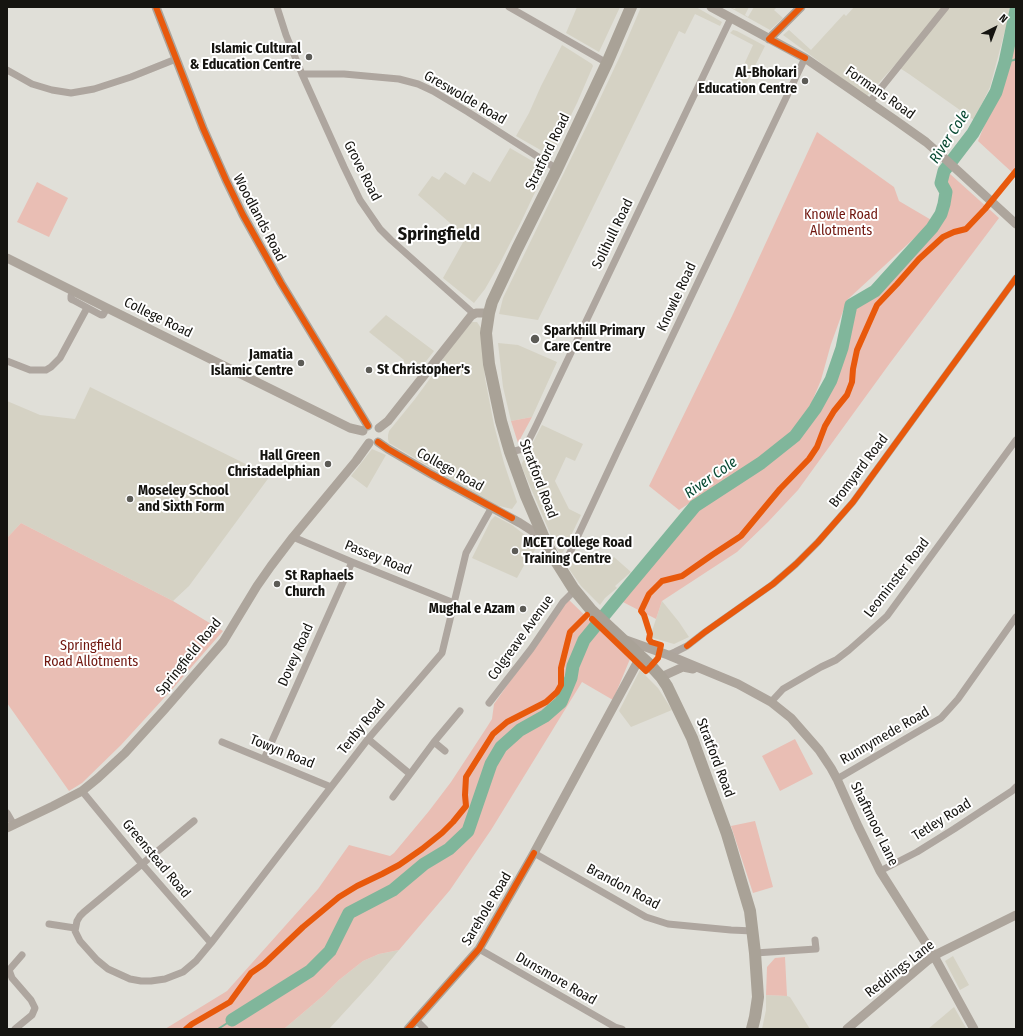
<!DOCTYPE html>
<style>
body{margin:0}
#map{position:relative;width:1023px;height:1036px;overflow:hidden;background:#e0dfd8;font-family:"Fira Sans Condensed",sans-serif}
canvas{display:block}
.frame{position:absolute;inset:0;border:8px solid #151410;pointer-events:none}
.north{position:absolute;left:975px;top:8px;width:40px;height:40px;-webkit-text-stroke:3px #fff;paint-order:stroke;rotate:42deg;font-size:11px;font-weight:700;line-height:16px;text-align:center;color:#151410}
.north::after{content:'';display:block;margin:auto;width:14px;height:18px;background:#151410;clip-path:polygon(50% 0,100% 100%,50% 72%,0 100%)}
</style>
<div id="map">
<canvas width="1023" height="1036"></canvas>
<div class="frame"></div>
<div class="north">N</div>
</div>
<script>
const g = document.querySelector('canvas').getContext('2d');
g.lineJoin = 'round';
function fill(path, color) { g.fillStyle = color; g.fill(path, 'evenodd'); }
const shape = rows => new Path2D(rows.map(r => 'M' + r).join(''));
function stroke(path, color, width, dash) { g.strokeStyle = color; g.lineWidth = width; g.lineCap = dash ? 'butt' : 'round'; g.setLineDash(dash || []); g.stroke(path); }
function write(font, color, halo, rows, align = 'center') {
  g.font = font + ' "Fira Sans Condensed",sans-serif'; g.lineWidth = 4; g.setLineDash([]); g.textBaseline = 'middle'; g.strokeStyle = halo; g.fillStyle = color; for (const [text, x, y, turn = 0] of rows) {
    g.save(); g.translate(x, y); g.rotate((+turn || 0) * Math.PI / 180); g.textAlign = isNaN(turn) ? turn : align; if (halo) g.strokeText(text, 0, 0); g.fillText(text, 0, 0); g.restore();
  }
}
const built = shape([
 [577,7,620,7,599,52,566,33],
 [641,7,696,7,722,22,720,26,695,14,685,34,679,31,538,320,499,314,503,298,596,107,621,54],
 [729,7,732,7,732,8,735,9,736,7,749,7,745,15,748,17,754,7,777,7,774,10,783,18,770,30],
 [854,7,1015,7,1004,34,990,87,974,120,909,74,895,65,866,97,809,54,783,35,789,30,811,50,844,14,846,16],
 [733,30,737,31,765,46,745,86,736,82,753,45,730,33],
 [562,45,592,64,593,66,577,103,551,156,516,136,529,113,541,86],
 [510,148,546,169,520,224,501,261,485,289,474,303,443,278,466,237,418,195,432,176,439,180,445,172,465,185,473,172,490,182],
 [386,315,434,351,417,373,403,362,404,360,369,332],
 [472,322,477,322,481,328,485,378,494,425,504,463,517,502,512,509,495,505,389,443,388,439,388,435,389,431,415,399,434,373,449,349],
 [498,343,518,345,557,362,532,417,511,421,503,387],
 [90,387,270,476,189,586,173,601,21,523,7,538,7,401,40,415,75,419],
 [542,425,583,444,575,461,566,457,555,481,569,509,581,515,563,552,560,554,555,545,521,465],
 [372,449,386,455,367,488,351,476],
 [495,516,512,525,538,545,530,558,527,560,517,578,472,558,491,520],
 [577,553,597,563,604,560,609,562,614,557,631,572,615,586,617,588,605,598,600,605,581,586,569,569],
 [662,601,679,622,689,637,674,644,650,637],
 [640,670,658,688,672,710,631,727,619,711],
 [399,950,373,981,329,1029,284,1029,324,995,339,980,363,961,379,954],
 [953,956,969,985,960,990,945,961],
 [766,995,787,996,790,997,810,1029,762,1029,766,1010],
 [954,1007,966,1028,928,1029]
]);
const green = shape([
 [1016,17,1016,176,978,141,998,92,1004,73],
 [817,132,894,187,899,201,933,221,847,300,831,344,821,380,809,409,791,434,756,460,679,510,649,486,733,314],
 [944,171,949,173,999,218,890,363,837,436,798,490,768,522,737,552,662,601,656,619,617,599,695,506,761,463,795,436,815,409,831,380,842,348,851,305,875,291,932,228,941,214,944,204,946,192,941,183],
 [37,182,68,198,49,237,17,222],
 [532,417,518,443,511,421],
 [21,523,173,601,223,631,175,686,121,745,82,783,69,791,7,703,7,538],
 [568,599,630,659,613,700,582,682,491,830,450,890,399,950,379,954,363,961,339,980,324,995,284,1029,165,1029,227,991,318,889,349,845,390,856,394,853,429,811,451,782,487,727,492,719,494,704],
 [795,739,813,774,780,791,762,756],
 [755,821,773,887,753,893,731,826],
 [785,957,787,996,766,995,767,967,775,958]
]);
const stream = shape([
 [1005,62,1014,60,1016,59],
 [218,1029,232,1020]
]);
const river = shape([
 [232,1020,310,971,330,951,349,913,393,890,424,864,449,849,468,831,491,764,501,747,520,730,545,716,561,702,571,678,573,666,584,640,625,590,695,506,761,463,795,436,815,409,831,380,842,348,851,305,875,291,932,228,941,214,944,204,946,192,941,183,944,171,973,133,996,92,1005,62,1016,10]
]);
const street = shape([
 [277,7,286,35,302,74,344,167,360,200,380,229,391,240,474,314],
 [509,7,607,63],
 [7,70,32,84,52,90,71,93,94,89,131,77,176,59],
 [302,74,344,74,399,79,418,84,433,91,468,112,557,169],
 [869,103,946,7],
 [73,291,71,296,71,299,73,300,101,315,103,315,107,308],
 [7,361,30,370,46,370,51,367,60,358,87,308],
 [510,452,523,449,525,448,535,428,731,18],
 [293,537,352,562,454,603],
 [560,569,567,559,618,450,805,58],
 [668,655,675,652,687,646,705,632,773,584,796,564,818,542,853,502,1016,278],
 [771,702,783,689,821,667,836,660,849,650,866,635,887,616,1016,440],
 [489,703,531,649,563,602,575,590],
 [368,739,410,774],
 [222,742,331,787],
 [434,742,445,751],
 [264,759,352,562],
 [837,779,941,718,958,699,1016,617],
 [82,791,142,864,211,943],
 [393,797,434,742,460,711],
 [7,813,14,825],
 [194,821,84,912,80,916,77,921,75,931,80,941,97,960,108,969,130,979,141,981,151,981,165,979,183,972,196,961,211,943,368,739,442,653,466,553,492,507],
 [534,853,646,917,668,924,731,930,753,931],
 [880,871,917,852,954,829,1012,791,1016,787],
 [49,924,75,928],
 [479,949,615,1027,622,1029],
 [755,953,816,949,815,940],
 [416,1020,425,1029],
 [15,1029,32,1015,35,1008,31,1000,12,978,9,970,22,955]
]);
const secondary = shape([
 [156,7,203,128,226,180,243,215,281,283,368,426],
 [711,7,805,58,895,120,926,142,943,157,1016,224],
 [769,39,801,7],
 [7,258,107,308,350,428,363,431],
 [379,428,388,421,471,316,476,313,489,313],
 [378,442,388,449,431,474,520,523,534,532,543,541],
 [626,640,668,655,738,684,771,702,791,718,819,750,831,768,837,779,858,826,880,871,934,956,974,1029],
 [661,677,683,667,693,669],
 [7,828,53,806,82,791,98,778,125,753,164,710,223,642,257,586,271,566,293,537,356,461,369,443],
 [408,1029,479,949,534,853,637,663,638,653],
 [847,1029,927,961,939,953,1016,915]
]);
const highway = shape([
 [631,7,607,63,557,169,517,249,492,302,489,313,486,333,489,364,501,421,510,452,526,496,547,545,556,561,573,588,592,611,651,666,661,677,667,686,692,738,727,834,750,911,755,953,758,997,755,1017,752,1029]
]);
const cycleway = shape([
 [156,7,203,128,226,180,243,215,281,283,368,426],
 [801,7,769,39,805,58],
 [378,442,388,449,431,474,512,518],
 [592,619,646,671,651,666,658,658,661,645,651,642,649,639,650,634,644,615,641,611,649,594,662,581,682,576,712,555,741,536,780,489,809,459,817,447,825,426,834,411,847,395,852,382,853,369,857,350,877,305,897,284,919,259,943,237,954,232,966,229,985,209,1016,171],
 [687,646,705,632,773,584,796,564,818,542,853,502,1016,278],
 [186,1029,192,1024,230,1002,251,973,264,964,303,927,339,897,357,886,382,874,399,865,422,849,442,833,453,822,466,806,465,795,466,777,493,734,507,722,546,702,557,692,561,685,561,668,570,632,587,615],
 [408,1029,479,949,534,853]
]);
const markers = [
 [309,57,4,"#5c5b56"],
 [805,81,4,"#5c5b56"],
 [535,339,5,"#5c5b56"],
 [301,363,4,"#5c5b56"],
 [369,370,4,"#5c5b56"],
 [328,464,4,"#5c5b56"],
 [130,499,4,"#5c5b56"],
 [515,551,4,"#5c5b56"],
 [277,584,4,"#5c5b56"],
 [523,609,4,"#5c5b56"]
];
const poiNames = [
 ["Islamic Cultural",301,49],
 ["& Education Centre",301,65],
 ["Al-Bhokari",797,73],
 ["Education Centre",797,89],
 ["Sparkhill Primary",544,331,"left"],
 ["Care Centre",544,347,"left"],
 ["Jamatia",293,355],
 ["Islamic Centre",293,371],
 ["St Christopher's",377,370,"left"],
 ["Hall Green",320,456],
 ["Christadelphian",320,472],
 ["Moseley School",138,491,"left"],
 ["and Sixth Form",138,507,"left"],
 ["MCET College Road",523,543,"left"],
 ["Training Centre",523,559,"left"],
 ["St Raphaels",285,576,"left"],
 ["Church",285,592,"left"],
 ["Mughal e Azam",515,609]
];
const streetNames = [
 ["Formans Road",880,93,35],
 ["Greswolde Road",465,98,30],
 ["Stratford Road",548,152,-64],
 ["Grove Road",362,171,63],
 ["Woodlands Road",259,218,62],
 ["Solihull Road",613,234,-64],
 ["Knowle Road",677,297,-65],
 ["College Road",158,318,26],
 ["College Road",450,470,29],
 ["Bromyard Road",859,471,-53],
 ["Stratford Road",538,479,69],
 ["Passey Road",378,558,22],
 ["Leominster Road",897,578,-52],
 ["Colgreave Avenue",521,638,-54],
 ["Dovey Road",296,655,-66],
 ["Springfield Road",189,657,-51],
 ["Tenby Road",362,727,-51],
 ["Runnymede Road",885,736,-30],
 ["Towyn Road",282,752,22],
 ["Stratford Road",715,758,69],
 ["Tetley Road",942,820,-32],
 ["Shaftmoor Lane",874,824,64],
 ["Greenstead Road",156,859,50],
 ["Brandon Road",623,887,28],
 ["Sarehole Road",487,909,-59],
 ["Reddings Lane",900,969,-38],
 ["Dunsmore Road",556,979,30]
];
const parkNames = [
 ["Knowle Road",841,215],
 ["Allotments",841,231],
 ["Springfield",91,646],
 ["Road Allotments",91,662]
];
const waterNames = [
 ["River Cole",950,137,-57],
 ["River Cole",711,478,-35]
];
const districtNames = [
 ["Springfield",439,235]
];
fill(built, '#d5d2c4');
fill(green, '#e9beb4');
stroke(stream, '#80b69b', 2);
stroke(river, '#80b69b', 13);
stroke(street, '#aea69f', 7);
stroke(secondary, '#ada59c', 9);
stroke(highway, '#a9a297', 12);
stroke(cycleway, '#e8590c', 6);
for (const [x, y, r, color] of markers) { const dot = new Path2D(); dot.arc(x, y, r, 0, 2 * Math.PI); g.fillStyle = color; g.fill(dot); stroke(dot, '#fff', 1.5); }
write('bold 14px', '#151410', '#fff', poiNames, 'right');
write('14px', '#151410', '#fff', streetNames);
write('14px', '#70170f', '#fff', parkNames);
write('italic 15px', '#094a33', '#fff', waterNames);
write('bold 18px', '#151410', '#fff', districtNames);
</script>
